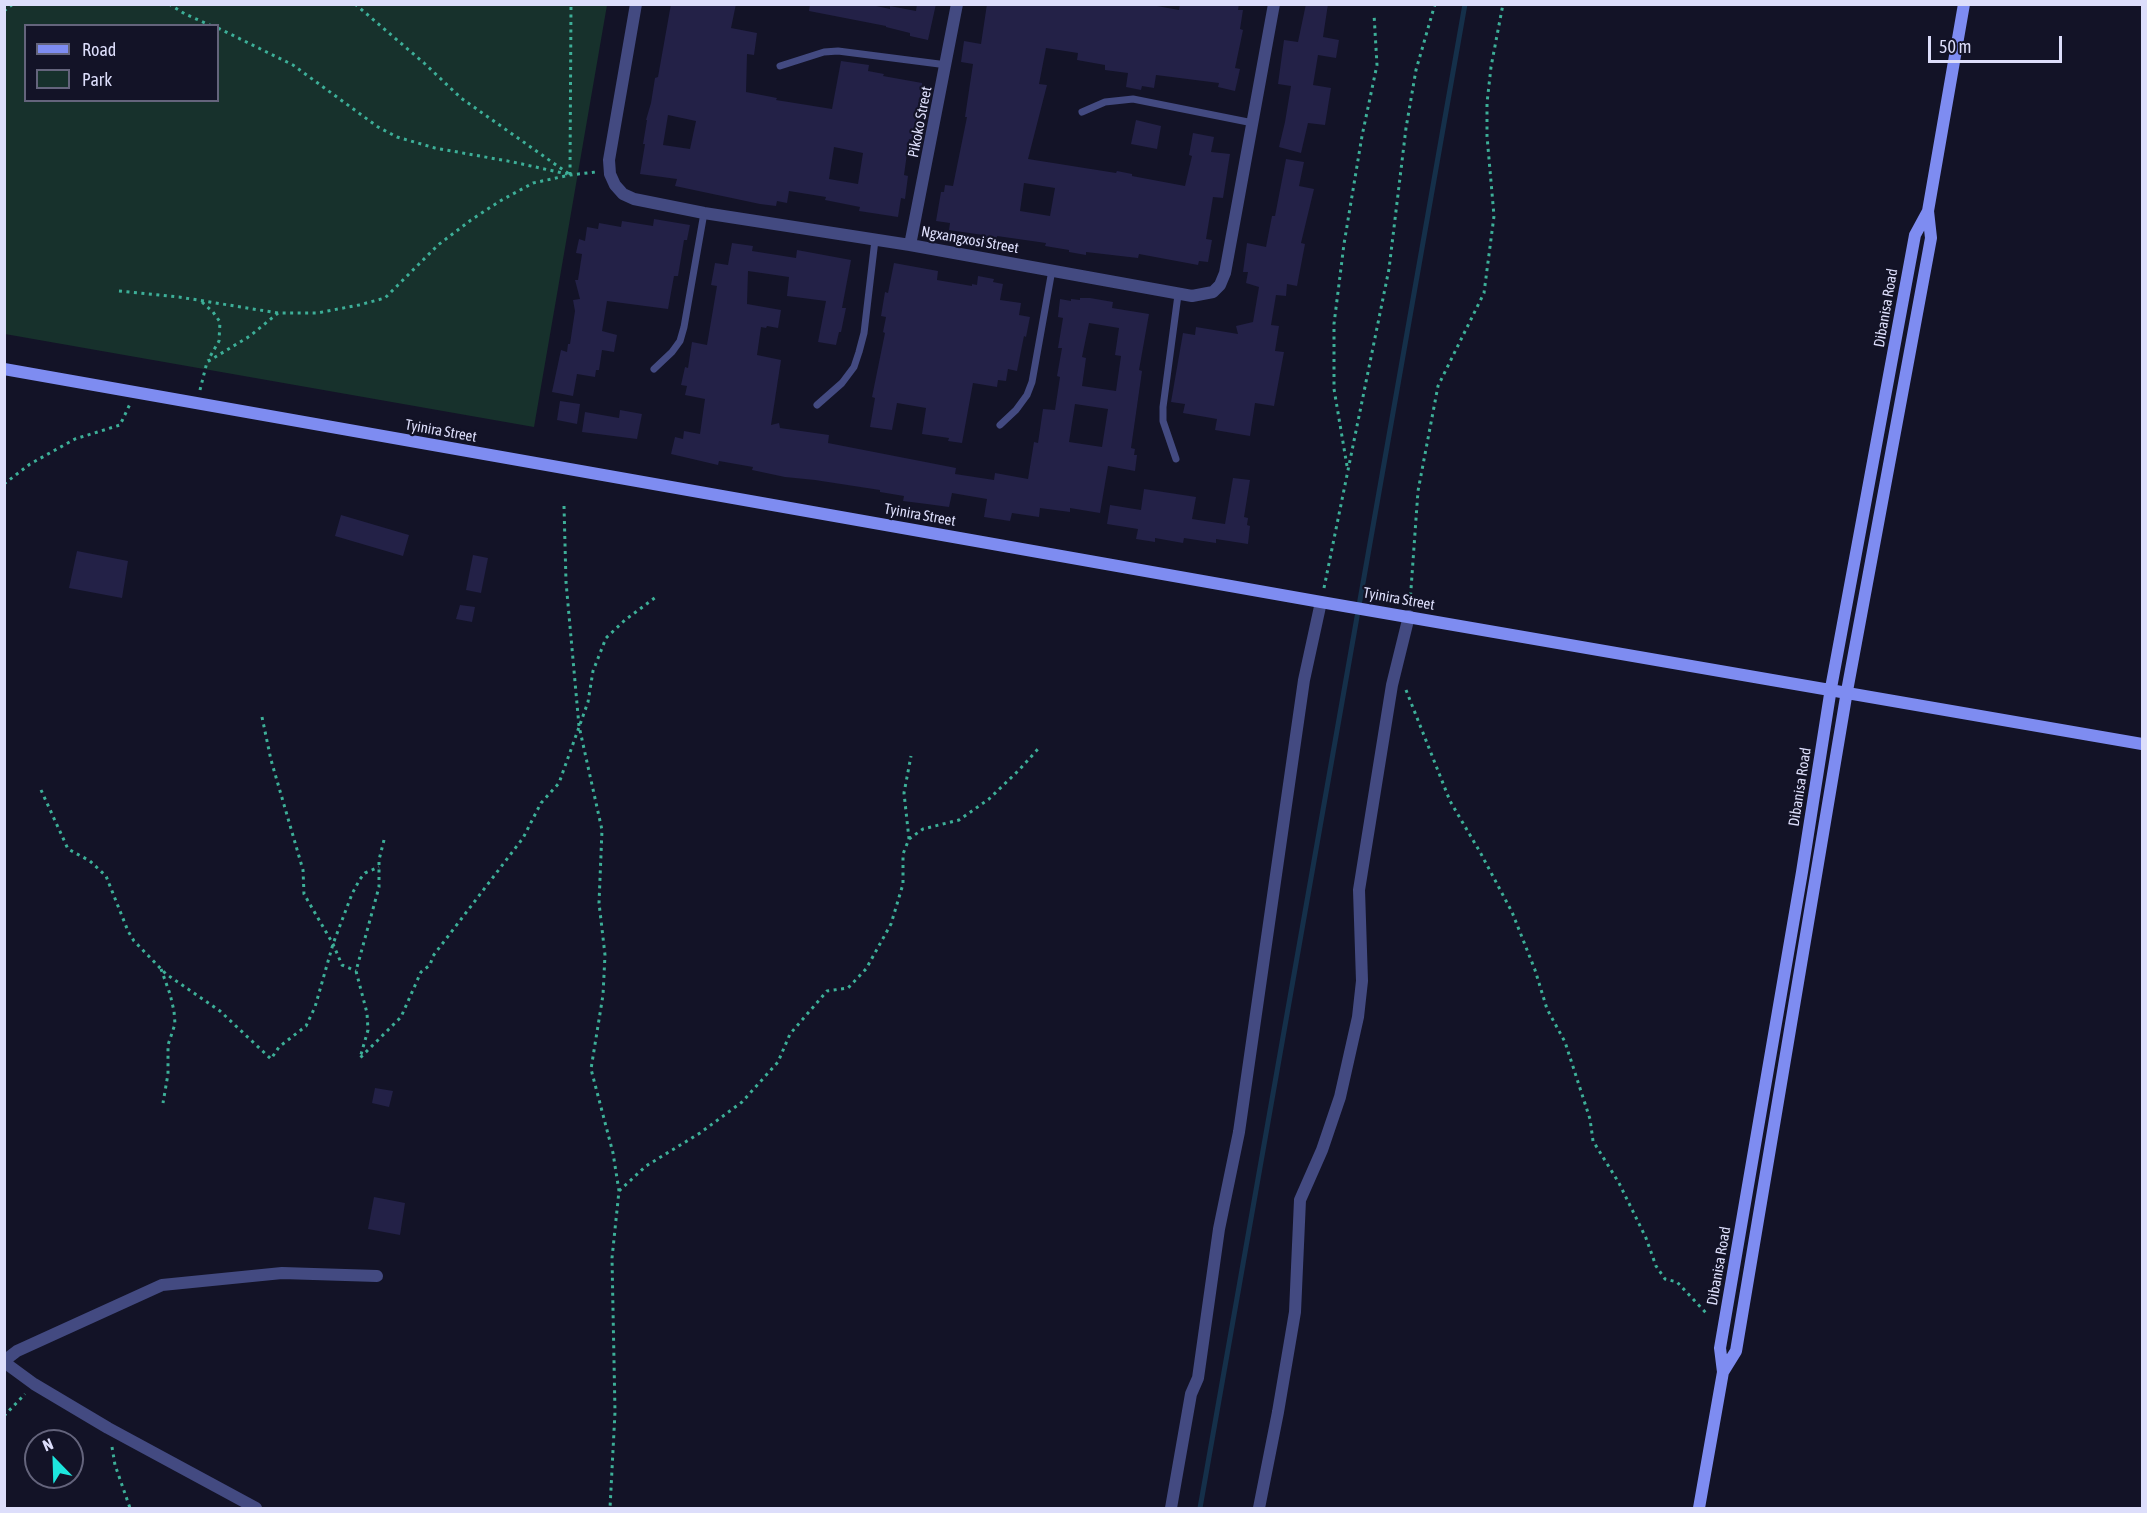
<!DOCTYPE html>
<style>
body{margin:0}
#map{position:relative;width:2147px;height:1513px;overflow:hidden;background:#131327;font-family:"Asap Condensed",sans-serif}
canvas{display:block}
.frame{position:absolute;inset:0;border:6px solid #dddefb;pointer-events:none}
.legend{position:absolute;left:24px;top:24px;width:195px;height:78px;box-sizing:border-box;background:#131327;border:2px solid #64647c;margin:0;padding:8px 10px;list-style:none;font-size:18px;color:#dddefb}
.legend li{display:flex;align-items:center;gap:12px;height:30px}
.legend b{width:30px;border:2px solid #64647c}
.north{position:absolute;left:24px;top:1429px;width:60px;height:60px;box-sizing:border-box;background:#131327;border:2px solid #64647c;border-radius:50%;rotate:337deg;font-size:16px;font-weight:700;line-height:24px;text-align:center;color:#dddefb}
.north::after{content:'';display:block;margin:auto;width:21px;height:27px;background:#1de7de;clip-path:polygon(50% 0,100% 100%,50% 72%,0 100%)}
.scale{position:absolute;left:1928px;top:36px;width:134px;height:27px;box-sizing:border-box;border:3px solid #dddefb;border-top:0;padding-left:8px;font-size:18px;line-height:21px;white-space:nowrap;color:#dddefb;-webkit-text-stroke:4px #131327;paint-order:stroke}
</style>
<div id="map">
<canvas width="2147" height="1513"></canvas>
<div class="frame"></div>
<ul class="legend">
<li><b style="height:8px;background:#7e8cf1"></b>Road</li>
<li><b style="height:16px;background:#17312c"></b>Park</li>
</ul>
<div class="north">N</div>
<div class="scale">50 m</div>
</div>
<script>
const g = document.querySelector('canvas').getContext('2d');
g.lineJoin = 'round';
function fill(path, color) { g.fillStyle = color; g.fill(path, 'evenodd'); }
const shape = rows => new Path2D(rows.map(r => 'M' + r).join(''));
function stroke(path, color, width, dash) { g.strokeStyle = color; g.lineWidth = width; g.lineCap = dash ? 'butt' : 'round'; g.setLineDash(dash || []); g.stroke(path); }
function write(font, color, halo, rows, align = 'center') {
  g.font = font + ' "Asap Condensed",sans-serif'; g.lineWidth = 4.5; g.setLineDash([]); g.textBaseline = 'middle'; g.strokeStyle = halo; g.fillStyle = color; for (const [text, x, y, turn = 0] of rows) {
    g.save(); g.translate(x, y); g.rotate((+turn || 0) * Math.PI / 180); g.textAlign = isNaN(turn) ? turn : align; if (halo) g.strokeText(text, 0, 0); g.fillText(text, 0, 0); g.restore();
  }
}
const green = shape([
 [4,5,607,5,534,427,5,334],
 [26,26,218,26,218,100,26,100]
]);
const stream = shape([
 [1200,1508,1465,4]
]);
const building = shape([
 [671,4,736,4,731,28,757,33,754,55,747,54,746,92,777,98,776,100,832,109,841,61,869,65,868,71,884,74,883,76,922,83,922,85,925,86,916,140,909,139,904,175,908,176,905,199,901,198,898,217,859,211,860,207,825,200,826,197,789,191,787,203,777,201,776,206,760,204,675,186,677,179,640,174,645,144,643,144,647,120,646,120,651,103,655,78,658,77],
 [668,115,696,121,690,149,663,145],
 [834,147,863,153,858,184,829,179],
 [810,4,867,4,890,9,890,6,916,11,917,4,936,4,928,40,910,36,910,33,886,27,886,26,809,11],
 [987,4,1146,4,1179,10,1180,4,1239,4,1238,10,1243,10,1240,29,1243,30,1235,68,1240,69,1235,91,1218,87,1219,83,1156,75,1154,88,1142,86,1141,90,1126,87,1128,73,1105,70,1105,65,1077,60,1078,53,1046,48,1039,84,1047,85,1028,159,1116,173,1117,171,1132,174,1132,176,1185,186,1192,156,1189,155,1193,133,1214,137,1211,152,1230,154,1223,198,1213,197,1206,239,1212,240,1208,262,1199,261,1198,265,1139,254,1138,258,1086,252,1086,255,1069,252,1069,250,1045,246,1046,243,997,236,996,245,981,242,983,235,949,230,950,223,936,221,941,192,944,192,945,185,953,186,967,117,965,117,973,64,961,62,964,41,981,44],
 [1024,183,1055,188,1050,216,1020,211],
 [1306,4,1328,4,1323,37,1339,40,1336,58,1318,55,1313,85,1331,88,1325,125,1308,123,1301,153,1279,147,1285,122,1291,86,1278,84,1284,40,1298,42],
 [1136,120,1161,126,1157,149,1131,144],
 [1286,159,1304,162,1299,186,1314,189,1301,243,1305,244,1297,286,1287,284,1286,296,1276,295,1271,325,1279,326,1275,351,1284,352,1274,406,1255,403,1250,436,1215,430,1217,419,1183,413,1185,404,1171,402,1183,333,1195,335,1196,327,1238,334,1236,326,1253,322,1259,287,1246,283,1248,272,1243,272,1247,243,1266,247,1272,216,1275,216],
 [654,219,690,225,687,240,684,240,678,276,674,276,668,309,607,301,602,331,617,335,614,352,602,350,599,370,596,370,595,377,577,374,573,396,552,392,561,350,567,352,568,344,570,344,575,311,573,300,580,299,575,280,578,280,582,254,576,253,579,239,585,241,587,227,598,229,599,223,621,227,622,221,653,226],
 [732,243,753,246,752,251,796,258,797,250,851,260,842,308,846,308,841,332,839,332,836,345,818,342,826,301,787,296,789,277,748,271,747,304,781,310,778,328,767,326,766,328,761,327,757,355,781,360,771,425,779,423,780,428,829,435,828,443,956,468,955,474,994,480,995,473,1028,479,1034,442,1038,443,1043,409,1055,410,1060,377,1057,376,1062,348,1058,348,1063,318,1058,317,1060,299,1071,301,1071,299,1080,300,1080,298,1090,298,1113,302,1112,308,1149,314,1139,370,1142,371,1131,448,1135,449,1134,455,1137,455,1135,471,1108,466,1100,513,1070,508,1070,512,1040,508,1039,517,1012,513,1010,521,984,517,987,499,952,493,949,507,927,504,903,501,904,496,880,492,880,490,815,480,785,477,752,470,753,467,719,461,718,465,671,454,675,437,683,439,684,431,700,434,705,399,685,395,687,386,681,385,685,367,688,368,692,342,707,345,717,286,711,285,715,263,728,265],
 [1089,323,1119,328,1115,355,1121,356,1116,391,1082,386,1086,358,1082,357],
 [1075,404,1108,409,1102,447,1069,442],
 [894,263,938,271,937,280,972,286,972,284,977,285,978,276,994,279,993,282,1003,284,1000,300,1021,303,1019,315,1030,317,1026,337,1024,336,1017,371,1008,369,1006,381,998,380,997,387,973,383,962,443,948,441,949,438,922,434,926,408,897,403,892,430,870,427,875,398,872,397,885,333,883,332,886,317,881,316,885,292,888,293],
 [560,401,580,404,577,424,557,420],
 [620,410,642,414,637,439,582,432,585,412,619,418],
 [1233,478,1250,480,1244,517,1248,518,1247,525,1250,526,1248,544,1216,539,1216,543,1184,538,1183,543,1155,538,1155,542,1136,539,1138,529,1107,524,1110,505,1141,510,1144,489,1196,497,1192,519,1225,524],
 [341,515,409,535,403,556,335,536],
 [77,551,128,561,122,598,69,588],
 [473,555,488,558,481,593,466,590],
 [460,605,475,607,472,622,456,619],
 [375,1088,393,1091,389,1107,372,1103],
 [374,1197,405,1203,400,1235,368,1229]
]);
const path = shape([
 [169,4,185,14,212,26],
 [355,4,424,63,461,98,569,174],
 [4,11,13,4],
 [218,28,293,65,378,127,397,137,435,148,513,162,567,174],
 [570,175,571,4],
 [119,291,179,297,278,313],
 [202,302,213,312,220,322,219,341,208,360],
 [200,390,207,362,250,336,278,313,317,313,359,305,385,298,438,245,471,220,500,201,533,183,570,175,596,172],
 [1347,466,1334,389,1334,324,1344,244,1362,136,1377,65,1374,14],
 [4,484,30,464,75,439,120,425,130,404],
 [564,506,566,582,579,726,602,830,599,903,605,955,603,995,591,1069,613,1153,619,1191,612,1258,615,1412,610,1508],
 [1324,588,1389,269,1406,128,1416,70,1435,4],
 [1410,603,1418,491,1438,386,1484,293,1494,216,1487,136,1487,103,1491,67,1503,4],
 [1406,690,1450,801,1480,852,1512,912,1535,970,1547,1009,1565,1042,1590,1119,1593,1141,1619,1183,1646,1238,1656,1266,1665,1279,1677,1282,1708,1315],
 [262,717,271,760,303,870,304,894,333,944,342,965,356,971],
 [41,790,68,849,90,861,106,876,128,931,134,941,166,974,220,1011,271,1059,279,1047,306,1026,315,1007,333,944,352,894,360,879,365,873,379,867],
 [909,839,923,829,959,820,989,799,1019,770,1038,749],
 [384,840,379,860,379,887,356,971,367,1013,368,1030,360,1058,401,1017,421,972,430,965,433,956,523,838,541,803,559,783,588,702,593,671,606,638,625,620,656,597],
 [161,969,170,994,174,1011,175,1024,168,1045,168,1074,163,1103],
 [619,1191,646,1166,700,1133,742,1102,778,1062,790,1034,827,991,848,988,866,969,891,924,903,884,903,854,909,839,904,793,911,756],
 [4,1416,25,1394],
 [112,1447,115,1465,130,1508]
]);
const lane = shape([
 [780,66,824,52,838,51,947,65],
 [1082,112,1105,102,1133,99,1253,123],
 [654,369,672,352,680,341,684,327,704,213],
 [817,405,842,383,854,367,859,352,864,333,875,240],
 [1000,425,1016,410,1027,395,1032,382,1052,270],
 [1176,459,1163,421,1163,407,1178,295]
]);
const street = shape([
 [636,4,609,160,610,174,615,185,623,194,634,199,704,213,910,245,1192,296,1213,292,1220,285,1225,273,1274,4],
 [910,245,957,4],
 [4,1361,17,1351,162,1285,282,1273,377,1276],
 [4,1362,34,1384,108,1428,256,1508],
 [1171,1508,1191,1394,1198,1378,1219,1229,1239,1132,1304,680,1321,602],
 [1259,1508,1278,1412,1295,1312,1300,1200,1322,1150,1340,1097,1358,1017,1362,981,1359,890,1392,685,1409,616]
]);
const secondary = shape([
 [4,369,1321,602,2142,744],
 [1723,1372,1736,1351,1847,691,1931,238,1928,211,1964,4],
 [1699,1508,1723,1372,1720,1348,1802,872,1831,688,1915,235,1928,211]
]);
const streetNames = [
 ["Pikoko Street",920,122,-79],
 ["Ngxangxosi Street",970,240,10],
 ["Dibanisa Road",1886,308,-80],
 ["Tyinira Street",441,431,10],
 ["Tyinira Street",920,515,10],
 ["Tyinira Street",1399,599,10],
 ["Dibanisa Road",1800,787,-81],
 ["Dibanisa Road",1719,1266,-80]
];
fill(green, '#17312c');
stroke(stream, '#15304a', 5);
fill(building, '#232147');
stroke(path, '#3daf98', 3, [3, 4.5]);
stroke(lane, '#434a81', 7);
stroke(street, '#434a81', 12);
stroke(secondary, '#7e8cf1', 12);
write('15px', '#dddefb', '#131327', streetNames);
</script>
